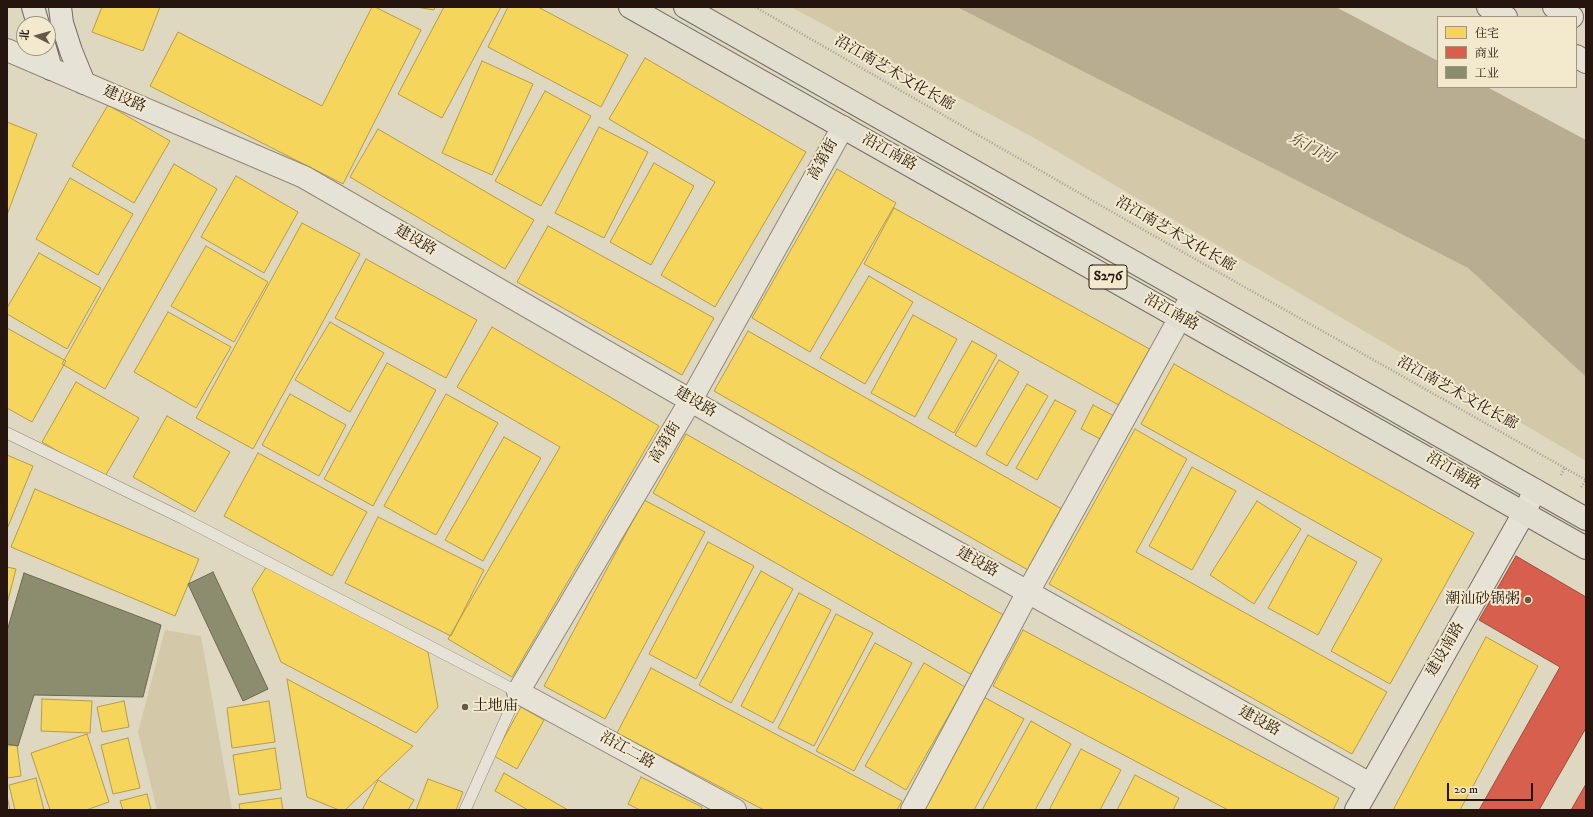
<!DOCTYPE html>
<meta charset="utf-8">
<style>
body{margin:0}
#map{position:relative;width:1593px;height:817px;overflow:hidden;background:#dfd8c0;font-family:"IM FELL DW Pica","Noto Serif SC",serif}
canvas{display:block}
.frame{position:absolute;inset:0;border:8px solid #25150e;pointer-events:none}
.legend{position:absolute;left:1437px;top:16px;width:140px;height:72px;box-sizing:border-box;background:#f3eace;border:1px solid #a19581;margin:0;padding:5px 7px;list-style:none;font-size:12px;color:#25150e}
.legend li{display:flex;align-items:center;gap:8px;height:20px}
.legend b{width:20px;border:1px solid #a19581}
.north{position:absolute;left:16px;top:16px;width:40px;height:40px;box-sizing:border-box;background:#f3eace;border:1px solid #a19581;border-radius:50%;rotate:276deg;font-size:11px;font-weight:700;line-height:16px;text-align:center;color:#25150e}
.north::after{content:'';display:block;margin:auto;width:14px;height:18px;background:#66594c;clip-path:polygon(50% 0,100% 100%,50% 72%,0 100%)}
.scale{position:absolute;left:1447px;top:783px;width:86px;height:18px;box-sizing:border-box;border:2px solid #25150e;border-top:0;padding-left:5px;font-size:12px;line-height:14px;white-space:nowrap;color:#25150e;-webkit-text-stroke:3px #f3eace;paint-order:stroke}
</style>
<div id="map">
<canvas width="1593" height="817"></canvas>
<div class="frame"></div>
<ul class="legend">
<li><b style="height:11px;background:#f6d55c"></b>住宅</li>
<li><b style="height:11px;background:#d6604d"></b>商业</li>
<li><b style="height:11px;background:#8c8c6e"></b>工业</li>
</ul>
<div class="north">北</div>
<div class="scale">20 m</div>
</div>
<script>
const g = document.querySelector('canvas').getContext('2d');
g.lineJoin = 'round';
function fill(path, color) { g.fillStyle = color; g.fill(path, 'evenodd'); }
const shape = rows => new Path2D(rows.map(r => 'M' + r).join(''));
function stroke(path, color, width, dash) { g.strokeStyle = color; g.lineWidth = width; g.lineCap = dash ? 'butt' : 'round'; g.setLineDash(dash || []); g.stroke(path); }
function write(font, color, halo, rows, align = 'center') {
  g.font = font + ' "IM FELL DW Pica","Noto Serif SC",serif'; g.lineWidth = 4; g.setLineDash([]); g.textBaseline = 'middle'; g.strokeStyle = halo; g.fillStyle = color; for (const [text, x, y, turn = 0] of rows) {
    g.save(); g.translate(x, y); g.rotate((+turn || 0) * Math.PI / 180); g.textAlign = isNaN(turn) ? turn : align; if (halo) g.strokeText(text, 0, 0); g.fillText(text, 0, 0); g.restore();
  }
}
const green = shape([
 [791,7,957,7,1468,268,1586,377,1586,461,1036,139],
 [165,630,201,636,232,810,157,810,138,732]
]);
const water = shape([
 [957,7,1336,7,1438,61,1438,87,1487,87,1586,140,1586,377,1468,268]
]);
const homes = shape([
 [102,7,160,7,143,51,92,32,102,7],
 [372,7,375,7,421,30,343,184,150,86,178,32,322,106,372,7],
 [416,7,435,7,434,10,416,7],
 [444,7,501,7,442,118,398,94,444,7],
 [508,7,538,7,628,55,601,107,488,47,508,7],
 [645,58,806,152,715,307,661,275,715,182,609,119,645,58],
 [482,61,533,84,492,175,442,153,482,61],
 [545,91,591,116,541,206,495,181,545,91],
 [108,105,170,141,134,203,72,166,108,105],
 [7,122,37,134,7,215,7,122],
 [599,127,648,152,604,238,555,213,599,127],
 [378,129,534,220,505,269,350,177,378,129],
 [654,163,694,186,651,265,610,242,654,163],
 [174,164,217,189,105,389,62,364,174,164],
 [837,169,896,203,810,352,752,318,837,169],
 [236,176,298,212,264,273,201,237,236,176],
 [70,178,133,214,98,275,36,239,70,178],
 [894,208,1155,352,1124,408,864,264,894,208],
 [302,223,360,254,253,449,196,418,302,223],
 [548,226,714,318,682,375,517,282,548,226],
 [206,246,268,282,234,342,171,306,206,246],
 [39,253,101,288,67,349,7,314,7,308,39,253],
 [366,259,477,320,446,378,335,318,366,259],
 [869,276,913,302,865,384,820,358,869,276],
 [168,312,231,347,196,408,134,372,168,312],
 [913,315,957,339,915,417,871,393,913,315],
 [330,322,384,353,350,412,295,380,330,322],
 [492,327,659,426,512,677,448,639,560,447,457,387,492,327],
 [7,328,66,361,32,422,7,408,7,328],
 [748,331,1062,509,1028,570,714,391,748,331],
 [972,341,997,355,954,433,928,418,972,341],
 [999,360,1019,372,976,447,955,435,999,360],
 [387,363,436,390,373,506,324,479,387,363],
 [1174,364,1474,533,1390,684,1331,651,1382,559,1141,424,1174,364],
 [76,382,139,418,104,478,42,442,76,382],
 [1027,384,1048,396,1007,466,986,454,1027,384],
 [290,394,346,425,319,476,262,445,290,394],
 [446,394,498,423,436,535,384,506,446,394],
 [1055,400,1076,411,1037,480,1016,468,1055,400],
 [1093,405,1118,418,1106,442,1081,429,1093,405],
 [167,416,230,452,195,512,133,477,167,416],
 [1135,429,1187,459,1136,552,1387,692,1352,754,1049,584,1135,429],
 [686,434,1007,617,974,676,653,493,686,434],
 [504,437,541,458,483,561,445,540,504,437],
 [258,453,367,512,332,576,224,516,258,453],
 [7,455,33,466,7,529,7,455],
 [1192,467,1236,491,1192,570,1149,546,1192,467],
 [35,489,199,559,175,616,11,547,35,489],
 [644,500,705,532,605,719,544,686,644,500],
 [1257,501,1301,529,1254,604,1210,575,1257,501],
 [378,517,484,570,451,636,345,583,378,517],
 [1308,535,1357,562,1318,635,1268,608,1308,535],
 [708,542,754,566,696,679,649,654,708,542],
 [267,566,428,652,438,707,416,733,281,662,252,589,267,566],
 [7,567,16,569,7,604,7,567],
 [761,571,793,589,731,703,699,685,761,571],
 [799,593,831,610,773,723,741,706,799,593],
 [836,614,873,633,814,746,778,728,836,614],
 [1023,630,1339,798,1333,810,1228,810,993,686,1023,630],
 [1486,637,1538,666,1460,810,1393,810,1486,637],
 [875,643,912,663,854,771,816,751,875,643],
 [924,663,965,687,906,790,865,766,924,663],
 [651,668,902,801,897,810,764,810,617,733,651,668],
 [287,679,413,746,345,810,339,810,307,797,287,679],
 [980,695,1024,719,974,810,917,810,980,695],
 [42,699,92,701,90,733,41,731,42,699],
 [124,701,129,727,102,732,97,707,124,701],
 [269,701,275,742,232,748,227,708,269,701],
 [521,707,544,720,517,769,494,756,521,707],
 [1031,721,1071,744,1035,810,982,810,1031,721],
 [87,734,109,802,86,810,50,810,31,753,87,734],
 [128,738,140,788,113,794,101,745,128,738],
 [17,745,21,776,7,778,7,746,17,745],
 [275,748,281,789,239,795,233,755,275,748],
 [1081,749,1121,770,1100,810,1049,810,1081,749],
 [504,773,568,810,528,810,495,791,504,773],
 [1135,775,1179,798,1173,810,1117,810,1135,775],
 [641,777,702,807,701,810,640,810,628,804,641,777],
 [36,778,44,810,15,810,9,785,36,778],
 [428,779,463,792,456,810,416,810,428,779],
 [378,780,414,800,408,810,362,810,378,780],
 [147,794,151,810,123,810,120,801,147,794],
 [7,796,10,810,7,810,7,796],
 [281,798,283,810,240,810,239,804,281,798]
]);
const shops = shape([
 [1516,556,1586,597,1586,728,1539,810,1479,810,1560,667,1479,620,1516,556],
 [1586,784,1586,810,1571,810,1586,784]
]);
const industry = shape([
 [213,572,268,689,243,701,188,584,213,572],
 [24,573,161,625,143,697,34,695,18,746,7,744,7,631,24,573]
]);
const path = shape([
 [755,7,1142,229,1586,480],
 [1561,475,1565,467],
 [1581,487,1586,480]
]);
const lane = shape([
 [7,433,182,518,518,692,465,810]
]);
const street = shape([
 [7,50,304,177,828,480,1370,784],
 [735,810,518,692,691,400,843,127],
 [912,810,1028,592,1192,296]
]);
const secondary = shape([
 [33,7,38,24],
 [60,7,62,23,71,51,84,83],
 [1488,7,1506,17],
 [1554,7,1572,17],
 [45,48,51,69],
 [1576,56,1586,62],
 [1356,810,1524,513,1535,490]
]);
const primary = shape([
 [630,7,1586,548],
 [685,7,1586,519]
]);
const markers = [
 [1528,600,4,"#66594c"],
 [465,707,4,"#66594c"]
];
const shields = [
 [1108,277,38]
];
const shieldNames = [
 ["S276",1108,277]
];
const streetNames = [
 ["沿江南艺术文化长廊",894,74,30],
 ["建设路",124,100,23],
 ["沿江南路",889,153,29],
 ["高第街",824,160,-61],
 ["沿江南艺术文化长廊",1175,235,30],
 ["建设路",415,241,30],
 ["沿江南路",1171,313,29],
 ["沿江南艺术文化长廊",1457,394,29],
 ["建设路",695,403,30],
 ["高第街",666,443,-59],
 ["沿江南路",1453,472,30],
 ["建设路",977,563,29],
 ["建设南路",1446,650,-60],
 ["建设路",1259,722,29],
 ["沿江二路",627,751,29]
];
const poiNames = [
 ["潮汕砂锅粥",1520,600],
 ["土地庙",473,707,"left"]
];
const waterNames = [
 ["东门河",1311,149,27]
];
fill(green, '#d3c9a9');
fill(water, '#b8ad90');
fill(homes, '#f6d55c');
stroke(homes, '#b79b45', 1);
fill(shops, '#d6604d');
stroke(shops, '#a14a3a', 1);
fill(industry, '#8c8c6e');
stroke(industry, '#6d6851', 1);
stroke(lane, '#8f887a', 12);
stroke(street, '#8f887a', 24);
stroke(secondary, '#756e62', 24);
stroke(primary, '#756e62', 24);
stroke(path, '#a29c93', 2.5, [1, 2]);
stroke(lane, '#e6e2d6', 11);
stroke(street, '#e6e2d6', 22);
stroke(secondary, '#e6e2d6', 22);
stroke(primary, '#e1ddcf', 22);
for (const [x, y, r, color] of markers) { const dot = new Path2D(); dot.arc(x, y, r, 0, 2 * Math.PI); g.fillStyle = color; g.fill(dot); stroke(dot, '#f3eace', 1.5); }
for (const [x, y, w] of shields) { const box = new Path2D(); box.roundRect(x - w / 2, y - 12, w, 24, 3); g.fillStyle = '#f3eace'; g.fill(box); stroke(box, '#25150e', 1); }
write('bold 14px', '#25150e', null, shieldNames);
write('15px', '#25150e', '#f3eace', streetNames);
write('15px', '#25150e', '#f3eace', poiNames, 'right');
write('italic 16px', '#594a3a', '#f3eace', waterNames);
</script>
